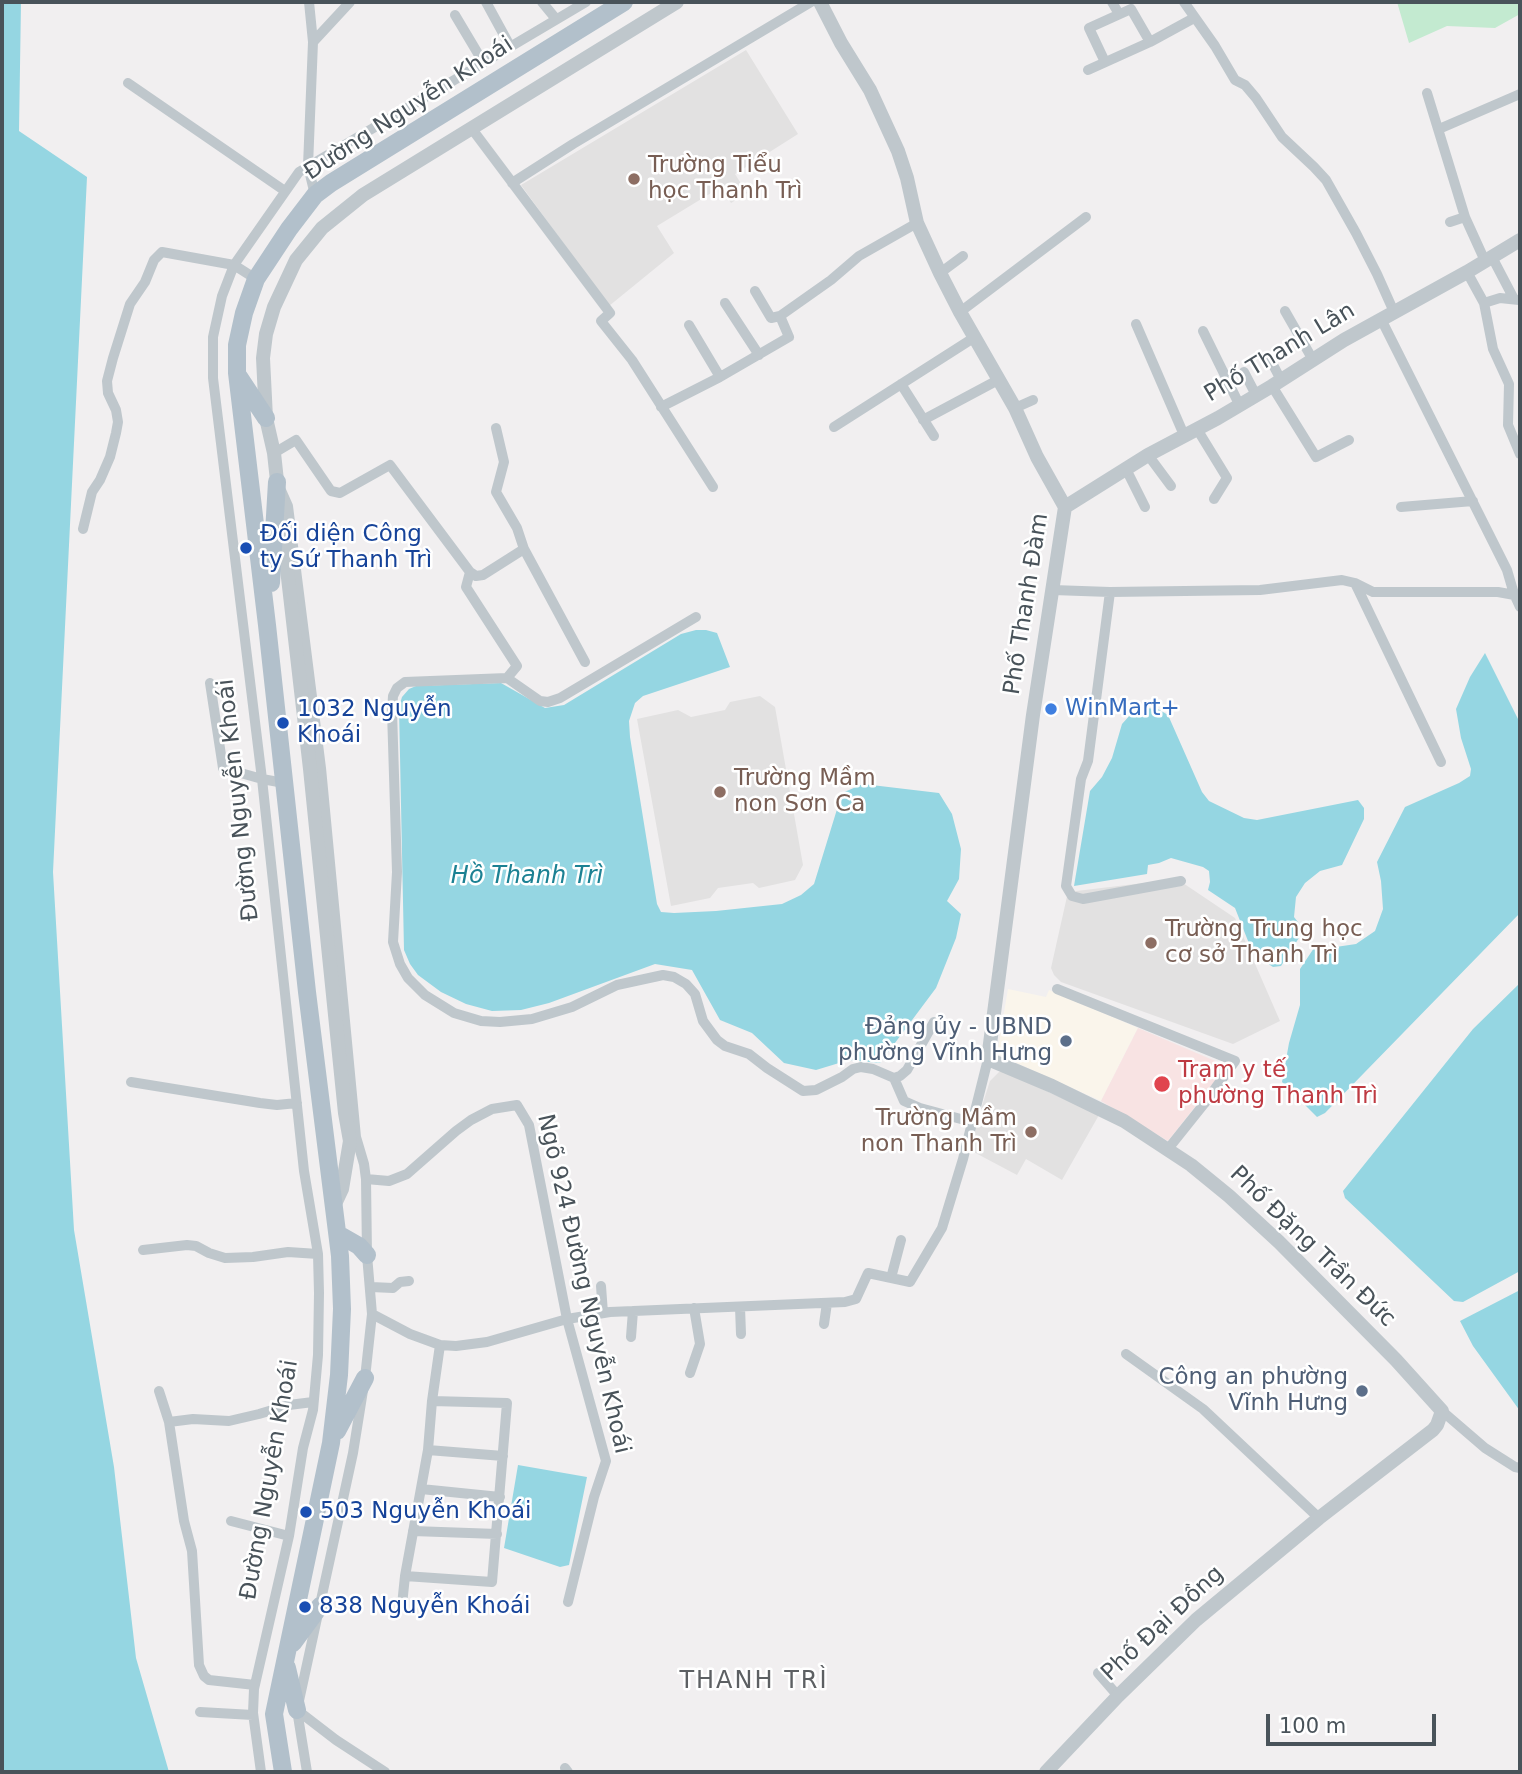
<!DOCTYPE html>
<meta charset="utf-8">
<style>
body{margin:0}
#map{position:relative;width:1522px;height:1774px;overflow:hidden;background:#f1eff0;font-family:"DejaVu Sans",sans-serif}
canvas{display:block}
.frame{position:absolute;inset:0;border:4px solid #49535a;pointer-events:none}
.scale{position:absolute;left:1266px;top:1714px;width:170px;height:32px;box-sizing:border-box;border:4px solid #49535a;border-top:0;padding-left:9px;font-size:21px;line-height:24px;white-space:nowrap;color:#49535a;-webkit-text-stroke:5px #fff;paint-order:stroke}
</style>
<div id="map">
<canvas width="1522" height="1774"></canvas>
<div class="frame"></div>
<div class="scale">100 m</div>
</div>
<script>
const g = document.querySelector('canvas').getContext('2d');
g.lineJoin = 'round';
function fill(path, color) { g.fillStyle = color; g.fill(path, 'evenodd'); }
const shape = rows => new Path2D(rows.map(r => 'M' + r).join(''));
function stroke(path, color, width, dash) { g.strokeStyle = color; g.lineWidth = width; g.lineCap = dash ? 'butt' : 'round'; g.setLineDash(dash || []); g.stroke(path); }
function write(font, color, halo, rows, align = 'center') {
  g.font = font + ' "DejaVu Sans",sans-serif'; g.lineWidth = 5; g.setLineDash([]); g.textBaseline = 'middle'; g.strokeStyle = halo; g.fillStyle = color; for (const [text, x, y, turn = 0] of rows) {
    g.save(); g.translate(x, y); g.rotate((+turn || 0) * Math.PI / 180); g.textAlign = isNaN(turn) ? turn : align; if (halo) g.strokeText(text, 0, 0); g.fillText(text, 0, 0); g.restore();
  }
}
const commercial = shape([
 [1008,989,1046,997,1049,990,1138,1028,1101,1101,997,1054]
]);
const education = shape([
 [746,50,798,134,735,174,747,193,731,203,721,187,657,226,674,253,609,306,521,185],
 [760,696,775,707,803,865,795,880,759,888,753,883,718,888,710,898,671,906,637,719,678,710,691,717,725,710,730,702],
 [1177,879,1235,918,1280,1021,1233,1044,1061,982,1054,975,1051,968,1068,892],
 [1003,1071,1099,1115,1062,1180,1026,1159,1017,1175,968,1149,990,1081,999,1072]
]);
const medical = shape([
 [1138,1028,1227,1066,1168,1141,1101,1101]
]);
const green = shape([
 [1397,2,1520,2,1520,14,1495,28,1447,26,1409,43]
]);
const water = shape([
 [2,2,21,2,19,131,87,177,53,872,74,1230,114,1467,136,1658,169,1772,2,1772],
 [696,630,706,630,717,633,730,667,643,696,635,703,629,721,630,737,657,904,661,912,674,913,716,911,782,904,801,895,814,884,842,793,863,784,939,793,952,814,961,849,959,879,947,901,961,914,956,938,936,988,880,1063,849,1060,816,1070,784,1063,752,1033,720,1020,692,970,655,964,549,1003,521,1010,492,1011,466,1004,441,992,418,975,410,964,404,950,399,707,402,697,409,689,416,686,501,683,545,708,564,705,681,634],
 [1485,653,1520,723,1520,913,1325,1113,1317,1117,1282,1082,1289,1043,1300,1005,1300,969,1316,945,1329,948,1356,944,1375,931,1383,909,1381,881,1377,862,1405,807,1459,783,1470,776,1471,769,1461,738,1456,709,1470,677],
 [1144,708,1158,709,1168,715,1202,792,1209,801,1244,818,1257,820,1358,800,1364,808,1364,819,1342,865,1320,871,1305,883,1296,897,1294,917,1304,930,1281,966,1273,967,1267,963,1261,954,1250,946,1235,908,1208,890,1210,882,1209,871,1203,867,1171,858,1159,863,1148,865,1147,874,1074,886,1090,791,1102,777,1112,758,1122,724,1131,714],
 [1520,983,1520,1271,1463,1302,1454,1301,1345,1198,1343,1191,1473,1029],
 [1520,1290,1520,1411,1473,1346,1460,1321],
 [518,1465,587,1477,569,1565,560,1567,504,1548]
]);
const minor = shape([
 [309,2,313,42],
 [486,2,510,46],
 [542,2,556,19],
 [1112,2,1119,14],
 [1184,2,1215,46,1235,80,1245,85,1256,98,1282,137,1314,167,1326,180,1356,233,1377,274,1394,312],
 [455,15,483,62],
 [1105,62,1089,28,1131,9,1150,42],
 [1088,70,1150,42,1194,18],
 [128,83,285,191],
 [1427,93,1465,217],
 [472,129,610,313,601,321,632,360,713,487],
 [1439,129,1520,94],
 [512,183,573,144,811,2],
 [315,195,308,166,313,42,350,2],
 [1450,222,1465,217,1485,261],
 [1492,257,1514,299],
 [1467,272,1484,303,1493,349,1509,384,1508,425,1520,454],
 [940,273,963,256],
 [755,291,771,318,780,316,831,280,859,256,917,223],
 [725,303,759,355],
 [1484,303,1500,298,1519,300],
 [1285,311,1313,360],
 [960,312,1086,217],
 [1381,319,1507,570,1514,594,1520,607],
 [1136,324,1184,435],
 [689,325,720,377],
 [1203,331,1239,404],
 [1270,359,1281,380],
 [1244,372,1256,395],
 [901,384,934,436],
 [1272,386,1316,457,1349,440],
 [661,407,720,377,789,337,780,316],
 [1015,408,1033,400],
 [923,420,998,380],
 [834,427,975,337],
 [496,428,504,462,496,492,517,528,524,549,585,662],
 [1197,429,1227,478,1214,499],
 [274,453,296,440,331,491,340,493,390,465,470,572,476,576,483,575,524,549],
 [1148,455,1171,486],
 [1126,469,1145,507],
 [280,488,288,506,321,768,356,1137,364,1164,366,1179,367,1255,372,1314,365,1378,353,1453,297,1710,307,1772],
 [1401,507,1473,501],
 [83,529,92,492,100,480,110,457,116,433,118,422,116,410,108,393,107,381,113,358,130,304,145,282,154,260,162,252,234,265,256,279],
 [470,572,466,587,517,666,507,678],
 [1355,583,1441,762],
 [1053,590,1110,592,1260,590,1342,580,1355,583,1373,592,1498,592,1520,596],
 [1110,592,1088,761,1081,779,1066,886,1072,896,1083,899,1181,881],
 [696,617,560,698,548,702,540,701,507,678,405,682,397,688,393,696,392,711,397,872,393,942,400,964,408,978,425,995,454,1013,481,1021,500,1022,532,1019,572,1007,617,985,663,975,674,977,686,984,695,994,703,1021,717,1040,725,1046,749,1054,767,1068,803,1091,816,1090,842,1077,853,1069,861,1067,873,1069,894,1078,900,1076,907,1070,934,1022],
 [210,683,223,768,262,779,284,783],
 [1057,989,1235,1061,1204,1104,1168,1149],
 [894,1078,904,1101,920,1108,972,1122],
 [131,1082,260,1103,277,1105,297,1103],
 [366,1179,389,1181,407,1174,456,1131,471,1120,492,1109,517,1105,529,1125,567,1319,606,1461,594,1497,568,1602],
 [143,1250,187,1245,196,1246,209,1253,225,1258,253,1257,288,1252,318,1254],
 [891,1278,901,1240],
 [601,1286,603,1313],
 [371,1287,393,1288,400,1282,409,1281],
 [740,1307,741,1334],
 [372,1314,410,1334,440,1345,456,1346,487,1342,567,1319,610,1312,845,1302,856,1299,868,1273,910,1282,942,1228,963,1159,988,1059],
 [824,1324,827,1303],
 [631,1337,633,1311],
 [1126,1354,1203,1409,1319,1518],
 [690,1373,700,1344,694,1308],
 [159,1391,169,1422,184,1521,192,1551,199,1665,204,1676,209,1680,255,1685],
 [1442,1411,1485,1448,1515,1467,1520,1468],
 [169,1422,193,1419,229,1421,259,1414,289,1405,313,1402],
 [428,1450,503,1456],
 [421,1489,500,1497],
 [231,1521,289,1536],
 [413,1531,497,1534],
 [405,1576,492,1582,507,1403,432,1401],
 [402,1605,405,1576,428,1450,432,1401,440,1345],
 [1098,1673,1118,1696],
 [297,1710,336,1740,385,1772],
 [200,1712,253,1715],
 [565,1768,568,1772],
 [261,1772,253,1713,254,1689,289,1536,303,1448,313,1410,318,1355,319,1293,318,1254,304,1171,262,779,213,378,213,337,222,296,234,265,299,172,586,2]
]);
const tertiary = shape([
 [820,2,841,43,870,90,898,151,907,178,917,223,940,273,960,312,1015,408,1037,457,1065,507,1033,715,988,1059,1052,1086,1124,1121,1191,1165,1229,1196,1279,1242,1396,1360,1442,1411,1437,1425,1433,1430,1319,1518,1196,1620,1118,1696,1046,1772],
 [278,490,274,453,266,418,263,358,266,334,274,307,296,260,322,228,363,195,677,2],
 [1065,507,1148,455,1218,418,1272,386,1344,340,1467,272,1520,240],
 [281,517,310,769,345,1113,350,1141,342,1189,334,1206]
]);
const primary = shape([
 [239,377,266,418],
 [271,583,277,482],
 [338,1234,359,1246,367,1255],
 [337,1431,365,1378],
 [293,1643,320,1606],
 [287,1668,297,1710],
 [283,1772,274,1714,331,1443,339,1375,342,1309,340,1256,307,992,267,625,237,373,237,345,244,313,256,279,289,229,315,195,331,183,624,2]
]);
const markers = [
 [634,179,7,"#8d6e63"],
 [246,548,7,"#1a4fb4"],
 [1051,709,7,"#3f7fe0"],
 [283,723,7,"#1a4fb4"],
 [720,792,7,"#8d6e63"],
 [1151,943,7,"#8d6e63"],
 [1066,1041,7,"#5c6f8a"],
 [1162,1084,9,"#e0444e"],
 [1031,1132,7,"#8d6e63"],
 [1362,1391,7,"#5c6f8a"],
 [306,1512,7,"#1a4fb4"],
 [305,1607,7,"#1a4fb4"]
];
const streetNames = [
 ["Đường Nguyễn Khoái",409,109,-33],
 ["Phố Thanh Lân",1280,353,-31],
 ["Phố Thanh Đàm",1027,604,-81],
 ["Đường Nguyễn Khoái",239,800,-96],
 ["Phố Đặng Trần Đức",1312,1247,44],
 ["Ngõ 924 Đường Nguyễn Khoái",583,1284,77],
 ["Đường Nguyễn Khoái",270,1480,-80],
 ["Phố Đại Đồng",1163,1624,-43]
];
const educationNames = [
 ["Trường Tiểu",648,166],
 ["học Thanh Trì",648,192],
 ["Trường Mầm",734,779],
 ["non Sơn Ca",734,805],
 ["Trường Trung học",1165,930],
 ["cơ sở Thanh Trì",1165,956],
 ["Trường Mầm",1017,1119,"right"],
 ["non Thanh Trì",1017,1145,"right"]
];
const transitNames = [
 ["Đối diện Công",260,535],
 ["ty Sứ Thanh Trì",260,561],
 ["1032 Nguyễn",297,710],
 ["Khoái",297,736],
 ["503 Nguyễn Khoái",320,1512],
 ["838 Nguyễn Khoái",319,1607]
];
const shopNames = [
 ["WinMart+",1065,709]
];
const serviceNames = [
 ["Đảng ủy - UBND",1052,1028],
 ["phường Vĩnh Hưng",1052,1054],
 ["Công an phường",1348,1378],
 ["Vĩnh Hưng",1348,1404]
];
const healthNames = [
 ["Trạm y tế",1178,1071],
 ["phường Thanh Trì",1178,1097]
];
const waterNames = [
 ["Hồ Thanh Trì",527,877]
];
const neighbourhoodNames = [
 ["THANH TRÌ",754,1682]
];
fill(commercial, '#faf5eb');
fill(education, '#e2e1e1');
fill(medical, '#f8e3e3');
fill(green, '#c3ead0');
fill(water, '#95d6e2');
stroke(minor, '#bfc7cc', 10);
stroke(tertiary, '#bfc7cc', 14);
stroke(primary, '#b2c0cb', 18);
for (const [x, y, r, color] of markers) { const dot = new Path2D(); dot.arc(x, y, r, 0, 2 * Math.PI); g.fillStyle = color; g.fill(dot); stroke(dot, '#fff', 2.5); }
write('23px', '#49535a', '#fff', streetNames);
write('23px', '#785e54', '#fff', educationNames, 'left');
write('23px', '#164399', '#fff', transitNames, 'left');
write('23px', '#366cbe', '#fff', shopNames, 'left');
write('23px', '#4e5e75', '#fff', serviceNames, 'right');
write('23px', '#be3a42', '#fff', healthNames, 'left');
write('italic 24px', '#1c8193', '#fff', waterNames);
g.letterSpacing = '2px';
write('24px', '#5d6063', '#fff', neighbourhoodNames);
g.letterSpacing = '0px';
</script>
